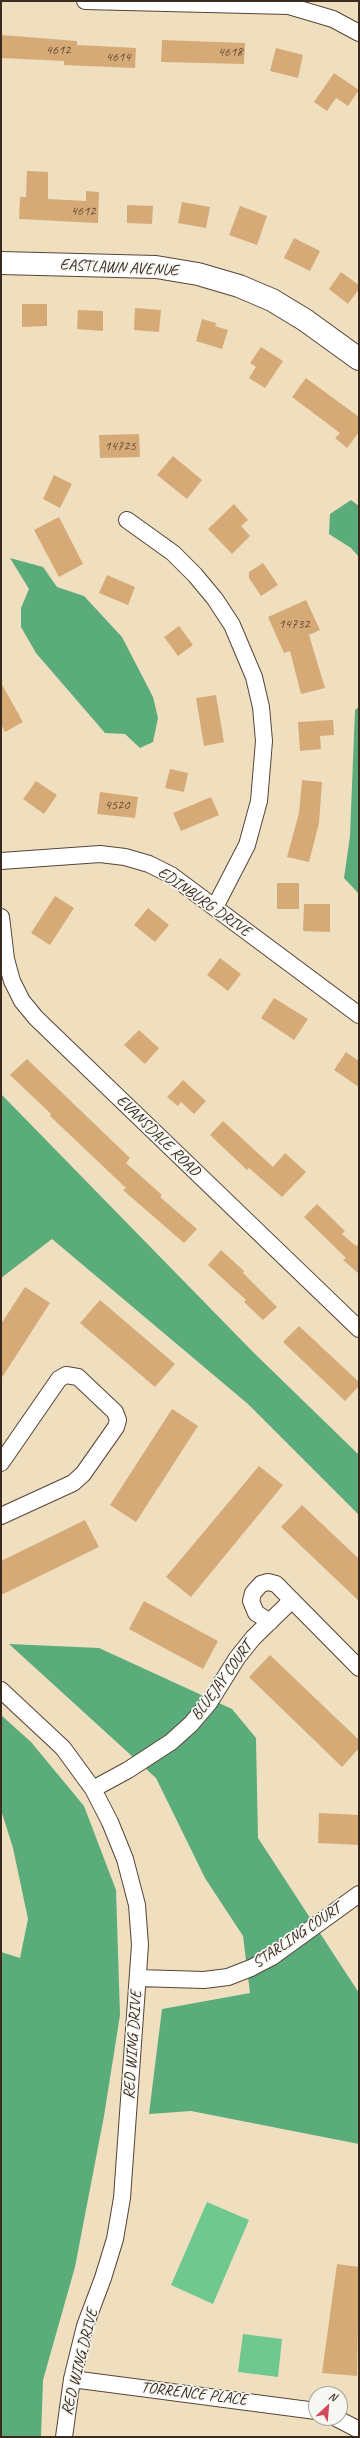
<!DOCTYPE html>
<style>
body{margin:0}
#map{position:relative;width:360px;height:2438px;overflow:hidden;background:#efdfbf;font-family:Caveat,sans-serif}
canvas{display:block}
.frame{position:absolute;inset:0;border:2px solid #3b2a1e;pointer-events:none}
.north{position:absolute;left:308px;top:2386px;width:40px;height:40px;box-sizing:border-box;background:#f6f6f2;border:1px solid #aba49d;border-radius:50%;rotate:26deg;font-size:11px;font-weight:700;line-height:16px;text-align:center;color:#3b2a1e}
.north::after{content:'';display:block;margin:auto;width:14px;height:18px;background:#d1495b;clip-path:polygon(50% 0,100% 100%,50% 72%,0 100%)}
</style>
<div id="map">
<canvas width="360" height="2438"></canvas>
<div class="frame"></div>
<div class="north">N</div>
</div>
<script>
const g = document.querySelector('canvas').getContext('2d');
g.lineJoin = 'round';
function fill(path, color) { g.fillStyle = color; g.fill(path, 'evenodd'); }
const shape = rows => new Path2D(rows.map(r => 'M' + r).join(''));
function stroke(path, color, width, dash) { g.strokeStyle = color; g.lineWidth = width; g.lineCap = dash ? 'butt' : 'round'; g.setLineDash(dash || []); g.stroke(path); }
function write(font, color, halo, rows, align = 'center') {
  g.font = font + ' Caveat,sans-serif'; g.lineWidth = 3.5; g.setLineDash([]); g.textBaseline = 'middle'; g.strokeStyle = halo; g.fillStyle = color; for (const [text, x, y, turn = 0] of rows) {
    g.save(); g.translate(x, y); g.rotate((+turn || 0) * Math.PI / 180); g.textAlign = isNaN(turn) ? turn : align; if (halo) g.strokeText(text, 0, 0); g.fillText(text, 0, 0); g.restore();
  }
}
const green = shape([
 [207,2202,249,2220,213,2304,171,2285],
 [243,2334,282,2339,278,2377,238,2372]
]);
const forest = shape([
 [351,500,359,506,359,557,351,548,329,534,330,514],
 [10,558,43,567,57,587,84,596,122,637,153,697,158,718,153,742,140,748,125,734,105,733,36,653,21,627,21,608,29,589],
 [359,707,359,894,344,878,350,836,355,710],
 [1,1094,253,1352,359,1455,359,1515,248,1404,52,1239,1,1278],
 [9,1644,99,1648,232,1709,256,1738,258,1838,359,1993,359,2144,191,2111,149,2114,162,2009,250,1993,243,1936,205,1878,156,1778],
 [1,1715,31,1742,84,1806,116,1890,120,2015,104,2116,75,2267,43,2380,41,2437,1,2437,1,1952,20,1958,28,1919,13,1848,1,1810]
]);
const building = shape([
 [1,35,77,41,77,45,136,48,135,68,64,65,64,61,1,58],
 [162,40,245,43,244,64,161,62],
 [276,48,303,55,298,78,270,71],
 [334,73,359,90,348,106,336,98,327,111,314,102],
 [27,171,48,172,48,199,86,201,86,191,99,192,98,223,19,219,20,197,26,197],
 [182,202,210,207,206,228,178,223],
 [127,205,153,206,152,224,127,223],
 [240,206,267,216,257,245,229,235],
 [294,238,320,251,310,271,284,258],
 [341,272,359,285,359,289,348,304,329,289],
 [22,304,47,304,47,326,22,327],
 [135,308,161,310,159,332,134,330],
 [78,310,103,311,103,331,77,329],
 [202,319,216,323,215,326,228,330,222,349,196,341],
 [261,347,283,361,265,388,249,378,256,367,250,363],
 [306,378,359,417,359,432,347,448,335,438,340,433,292,397],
 [139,434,140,457,100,458,99,435],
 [173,456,202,480,187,499,157,475],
 [54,475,72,484,60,508,43,499],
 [234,504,248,520,241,526,250,536,232,554,208,529],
 [59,517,83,564,59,577,34,530],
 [263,563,278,585,261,596,249,578,249,572],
 [107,575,135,587,128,605,99,593],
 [306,600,320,630,309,635,325,688,301,694,290,651,284,653,268,617],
 [179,626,193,645,178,656,164,637],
 [1,683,23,722,5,732,1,724],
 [216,695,224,742,204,746,196,698],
 [333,720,334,735,320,736,321,749,300,751,298,722],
 [170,769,188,773,184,792,165,788],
 [302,780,322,782,319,823,309,862,287,857,299,813],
 [36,781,57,795,44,814,23,799],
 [100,792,138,797,135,818,97,814],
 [211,797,219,815,181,831,173,813],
 [277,883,299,883,299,909,277,909],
 [55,896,74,908,50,945,31,933],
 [304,904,330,904,330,932,303,931],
 [148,908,169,925,155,942,134,925],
 [220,958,241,974,228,991,207,975],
 [274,998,308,1019,294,1040,261,1018],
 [139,1030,159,1048,145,1064,124,1045],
 [346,1052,359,1061,359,1087,334,1070],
 [27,1059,130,1158,126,1163,162,1195,160,1197,197,1229,184,1243,123,1190,126,1188,50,1116,51,1114,10,1075],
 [183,1080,206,1101,194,1114,181,1102,178,1106,167,1097],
 [223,1121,273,1167,285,1153,306,1172,282,1197,249,1168,247,1170,210,1135],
 [317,1204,345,1231,342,1234,356,1246,359,1243,359,1274,343,1260,346,1258,304,1217],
 [221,1250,244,1271,243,1273,277,1307,263,1320,244,1302,246,1300,208,1265],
 [25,1287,50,1303,1,1379,1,1324],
 [100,1300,175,1364,155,1387,80,1323],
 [299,1326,359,1382,359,1386,345,1401,283,1342],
 [172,1409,198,1426,136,1522,110,1505],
 [259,1466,283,1485,191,1597,166,1577],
 [302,1505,359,1559,359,1601,281,1527],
 [85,1520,99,1547,1,1595,1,1561],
 [144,1601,218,1641,203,1669,129,1629],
 [270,1655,359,1740,359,1748,342,1767,249,1677],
 [319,1813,359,1815,359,1845,318,1843],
 [337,2264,359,2267,357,2376,322,2373]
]);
const street = shape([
 [85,1,289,6,333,19,359,33],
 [127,520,173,553,195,575,215,599,232,625,254,677,261,707,264,741,259,801,247,845,215,907],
 [1,861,100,854,125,857,149,864,171,875,359,1015],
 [1,917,6,959,12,981,22,1001,36,1018,359,1329],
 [1,1463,59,1379,66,1375,78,1377,115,1412,118,1420,116,1427,83,1474,73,1483,1,1516],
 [270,1622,256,1613,251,1601,253,1593,261,1584,268,1582,276,1584,359,1668],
 [1,1690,63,1748,93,1789,110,1822,125,1859,137,1905,140,1945,122,2198,115,2239,103,2278,85,2326,72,2379,64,2437],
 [93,1789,128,1770,171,1742,191,1724,209,1703,237,1658,253,1638,292,1600],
 [138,1978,204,1980,228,1977,251,1968,272,1957,359,1894],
 [72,2379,316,2411],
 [336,2418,359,2430]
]);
const secondary = shape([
 [1,263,156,267,198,274,239,286,272,300,305,320,359,359]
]);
const numberNames = [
 ["4612",58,50],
 ["4618",230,52],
 ["4614",118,57],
 ["4612",83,211],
 ["14725",120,446],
 ["14732",294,624],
 ["4520",117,805]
];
const streetNames = [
 ["EASTLAWN AVENUE",119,268,3],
 ["EDINBURG DRIVE",204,902,35],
 ["EVANSDALE ROAD",158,1136,44],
 ["BLUEJAY COURT",222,1681,-54],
 ["STARLING COURT",297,1936,-34],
 ["RED WING DRIVE",133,2045,-86],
 ["RED WING DRIVE",80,2362,-76],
 ["TORRENCE PLACE",194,2394,7]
];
fill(green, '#6ec88f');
fill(forest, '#5aac7a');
fill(building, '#d6aa77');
stroke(street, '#564536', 18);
stroke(secondary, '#564536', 24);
stroke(street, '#fff', 16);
stroke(secondary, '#fff', 22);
write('14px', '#624a34', null, numberNames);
write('16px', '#3b2a1e', '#f6f6f2', streetNames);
</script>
